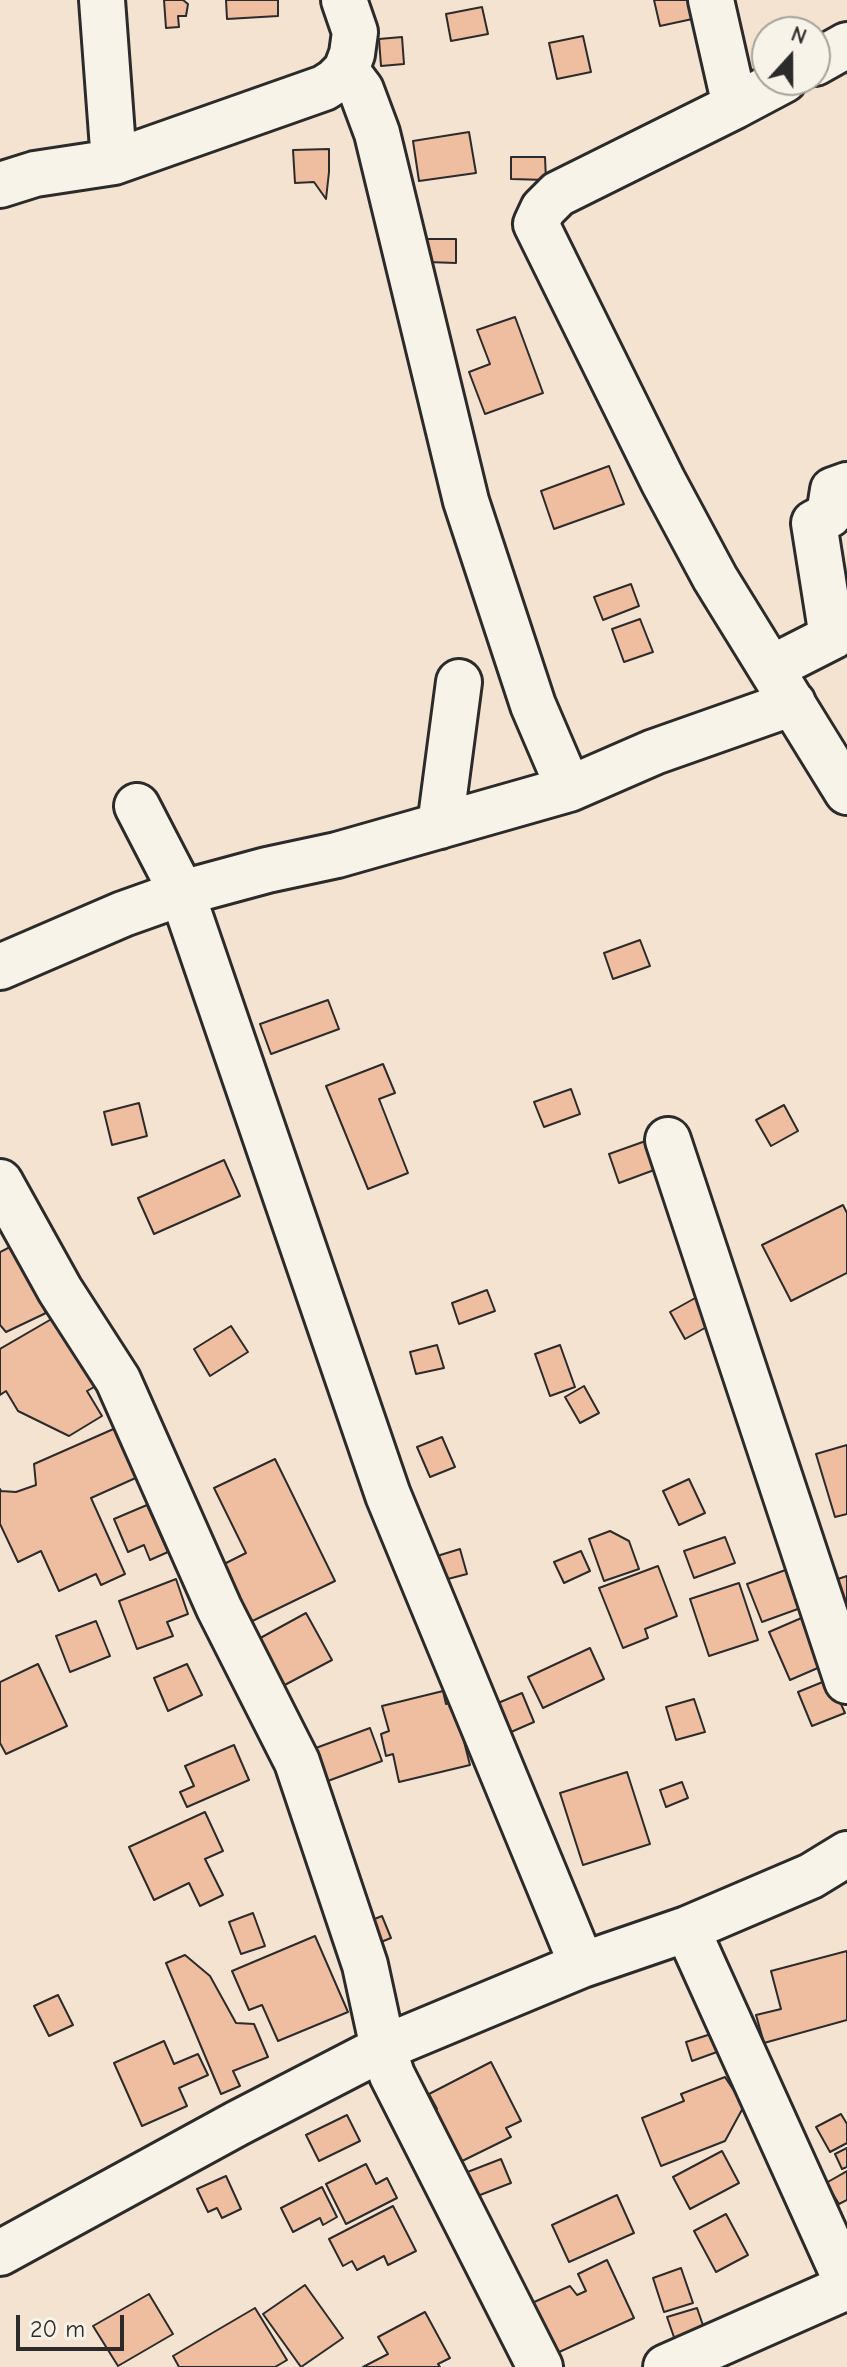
<!DOCTYPE html>
<style>
body{margin:0}
#map{position:relative;width:847px;height:2367px;overflow:hidden;background:#f5e3d2;font-family:"Comic Neue",sans-serif}
canvas{display:block}
.north{position:absolute;left:751px;top:16px;width:80px;height:80px;box-sizing:border-box;background:#f7f3e8;border:2px solid #a5a39c;border-radius:50%;rotate:21deg;font-size:22px;font-weight:700;line-height:32px;text-align:center;color:#2b2b2b}
.north::after{content:'';display:block;margin:auto;width:28px;height:36px;background:#2b2b2b;clip-path:polygon(50% 0,100% 100%,50% 72%,0 100%)}
.scale{position:absolute;left:16px;top:2315px;width:108px;height:36px;box-sizing:border-box;border:4px solid #2b2b2b;border-top:0;padding-left:10px;font-size:24px;line-height:28px;white-space:nowrap;color:#2b2b2b;-webkit-text-stroke:6px #f7f3e8;paint-order:stroke}
</style>
<div id="map">
<canvas width="847" height="2367"></canvas>
<div class="north">N</div>
<div class="scale">20 m</div>
</div>
<script>
const g = document.querySelector('canvas').getContext('2d');
g.lineJoin = 'round';
function fill(path, color) { g.fillStyle = color; g.fill(path, 'evenodd'); }
const shape = rows => new Path2D(rows.map(r => 'M' + r).join(''));
function stroke(path, color, width, dash) { g.strokeStyle = color; g.lineWidth = width; g.lineCap = dash ? 'butt' : 'round'; g.setLineDash(dash || []); g.stroke(path); }
const building = shape([
 [164,0,183,0,188,4,186,16,178,16,179,27,166,28,164,0],
 [226,0,278,0,278,16,227,19,226,0],
 [654,0,693,0,697,18,660,26,654,0],
 [482,7,488,34,451,41,446,14,482,7],
 [583,36,591,72,557,79,549,43,583,36],
 [402,37,404,64,381,66,379,39,402,37],
 [469,132,476,173,419,181,413,141,469,132],
 [329,149,329,172,326,199,314,182,295,183,293,150,329,149],
 [511,157,545,157,546,180,511,179,511,157],
 [427,239,456,239,456,263,427,262,427,239],
 [515,317,543,393,485,414,469,372,490,364,477,330,515,317],
 [609,466,624,504,554,529,541,491,609,466],
 [631,584,639,606,603,620,594,597,631,584],
 [640,619,653,652,624,662,612,629,640,619],
 [640,940,650,966,613,979,604,953,640,940],
 [328,1000,339,1029,271,1054,260,1024,328,1000],
 [383,1064,395,1093,379,1099,408,1173,368,1189,326,1086,383,1064],
 [571,1089,580,1114,544,1127,534,1102,571,1089],
 [139,1103,147,1136,112,1145,104,1112,139,1103],
 [784,1105,798,1131,771,1146,756,1120,784,1105],
 [654,1138,665,1166,619,1183,609,1154,654,1138],
 [224,1160,240,1196,154,1234,138,1198,224,1160],
 [843,1205,847,1213,847,1273,791,1301,762,1245,843,1205],
 [12,1246,46,1313,6,1332,0,1325,0,1252,12,1246],
 [487,1290,495,1311,459,1324,452,1303,487,1290],
 [697,1297,712,1324,685,1339,670,1312,697,1297],
 [55,1317,96,1386,87,1391,102,1416,69,1436,18,1411,6,1391,0,1395,0,1349,55,1317],
 [231,1326,248,1352,210,1376,194,1349,231,1326],
 [437,1345,444,1368,416,1374,410,1352,437,1345],
 [560,1345,575,1387,550,1396,535,1354,560,1345],
 [584,1386,599,1413,580,1423,565,1397,584,1386],
 [118,1427,140,1476,91,1498,125,1574,101,1585,96,1574,59,1591,41,1551,18,1562,0,1524,0,1489,1,1491,16,1492,36,1485,34,1464,118,1427],
 [442,1437,455,1467,430,1477,417,1447,442,1437],
 [847,1445,847,1514,835,1517,816,1454,847,1445],
 [275,1459,335,1581,240,1627,212,1570,246,1553,214,1488,275,1459],
 [689,1479,705,1513,679,1525,663,1491,689,1479],
 [147,1505,168,1552,150,1560,144,1545,128,1552,114,1519,147,1505],
 [610,1531,629,1541,639,1569,604,1581,589,1539,610,1531],
 [725,1537,735,1563,694,1578,684,1551,725,1537],
 [460,1549,467,1574,444,1580,437,1556,460,1549],
 [581,1551,590,1571,564,1583,554,1562,581,1551],
 [658,1566,677,1616,645,1629,648,1638,623,1648,599,1588,658,1566],
 [791,1568,806,1606,762,1622,747,1584,791,1568],
 [847,1576,847,1613,829,1582,847,1576],
 [176,1579,188,1614,167,1622,173,1636,137,1649,119,1601,176,1579],
 [739,1583,758,1640,709,1656,690,1599,739,1583],
 [306,1613,332,1660,279,1688,253,1642,306,1613],
 [806,1616,827,1664,790,1680,769,1632,806,1616],
 [96,1621,110,1656,70,1672,56,1636,96,1621],
 [590,1648,604,1679,543,1708,528,1677,590,1648],
 [38,1664,67,1726,6,1754,0,1743,0,1682,38,1664],
 [187,1664,202,1695,168,1711,154,1678,187,1664],
 [830,1679,845,1713,812,1726,798,1692,830,1679],
 [443,1691,446,1704,454,1702,470,1765,399,1782,393,1754,386,1756,381,1734,389,1731,382,1706,443,1691],
 [522,1693,534,1722,511,1732,498,1703,522,1693],
 [694,1699,705,1732,676,1740,666,1707,694,1699],
 [370,1728,382,1761,317,1785,305,1752,370,1728],
 [234,1745,249,1780,187,1807,180,1792,194,1786,185,1766,234,1745],
 [627,1772,650,1844,583,1865,560,1793,627,1772],
 [682,1782,688,1798,666,1807,660,1790,682,1782],
 [205,1812,223,1851,205,1859,223,1895,200,1906,189,1883,154,1900,129,1847,205,1812],
 [253,1913,265,1946,241,1954,229,1922,253,1913],
 [382,1916,391,1938,376,1944,367,1922,382,1916],
 [315,1936,348,2012,278,2041,262,2005,249,2010,232,1971,315,1936],
 [847,1951,847,2020,764,2043,756,2015,781,2009,771,1971,847,1951],
 [185,1955,210,1976,236,2023,254,2024,268,2057,233,2071,240,2086,221,2094,166,1963,185,1955],
 [58,1995,73,2025,49,2036,34,2006,58,1995],
 [711,2034,717,2052,692,2061,686,2042,711,2034],
 [164,2041,174,2064,198,2054,208,2075,179,2088,187,2106,142,2126,114,2063,164,2041],
 [491,2062,521,2121,506,2128,511,2137,454,2165,427,2113,437,2109,429,2094,491,2062],
 [725,2077,744,2106,725,2141,661,2166,642,2118,684,2101,681,2094,725,2077],
 [841,2114,847,2124,847,2143,830,2152,816,2127,841,2114],
 [347,2115,360,2141,319,2161,306,2135,347,2115],
 [847,2148,847,2167,842,2169,835,2154,847,2148],
 [722,2151,739,2183,690,2209,673,2177,722,2151],
 [501,2159,511,2183,462,2202,452,2178,501,2159],
 [366,2164,376,2184,387,2178,397,2198,346,2224,326,2184,366,2164],
 [847,2171,847,2200,839,2204,826,2183,847,2171],
 [226,2176,241,2209,222,2218,217,2208,208,2212,197,2189,226,2176],
 [322,2187,337,2217,323,2225,320,2218,293,2232,281,2208,322,2187],
 [617,2195,634,2233,569,2262,552,2225,617,2195],
 [393,2206,416,2251,388,2265,384,2256,357,2270,352,2261,343,2266,329,2239,393,2206],
 [726,2214,748,2255,716,2272,694,2231,726,2214],
 [607,2260,634,2318,546,2358,523,2307,570,2286,577,2295,586,2291,578,2274,607,2260],
 [681,2268,693,2303,664,2312,653,2278,681,2268],
 [305,2285,343,2338,301,2367,263,2314,305,2285],
 [149,2294,173,2334,118,2366,93,2326,149,2294],
 [255,2308,287,2360,275,2367,179,2367,173,2356,255,2308],
 [697,2308,706,2334,676,2343,667,2317,697,2308],
 [425,2312,450,2358,438,2364,440,2367,363,2367,388,2354,378,2337,425,2312]
]);
const minor = shape([
 [102,0,114,162],
 [711,0,735,106],
 [815,63,847,45],
 [346,70,361,90,377,133,466,501,533,705,569,789],
 [784,80,735,106,558,194,543,209,536,224,663,481,715,578,847,792],
 [0,185,35,174,114,162,324,88,335,81,346,70,352,54,355,32,344,0],
 [771,668,832,637,814,523,829,515,833,490,847,485],
 [137,806,182,893,388,1495,582,1965],
 [440,826,459,682],
 [0,967,123,914,182,893,267,870,337,855,569,789,654,752,793,703],
 [668,1140,847,1681],
 [0,1182,60,1290,118,1380,219,1608,297,1762,365,1965,383,2048,392,2075,540,2367],
 [687,1929,847,2283],
 [0,2253,238,2123,383,2048,582,1965,687,1929,811,1876,847,1854],
 [666,2367,847,2287]
]);
fill(building, '#efbda0');
stroke(building, '#2b2b2b', 2);
stroke(minor, '#2b2b2b', 50);
stroke(minor, '#f7f3e8', 44);
</script>
